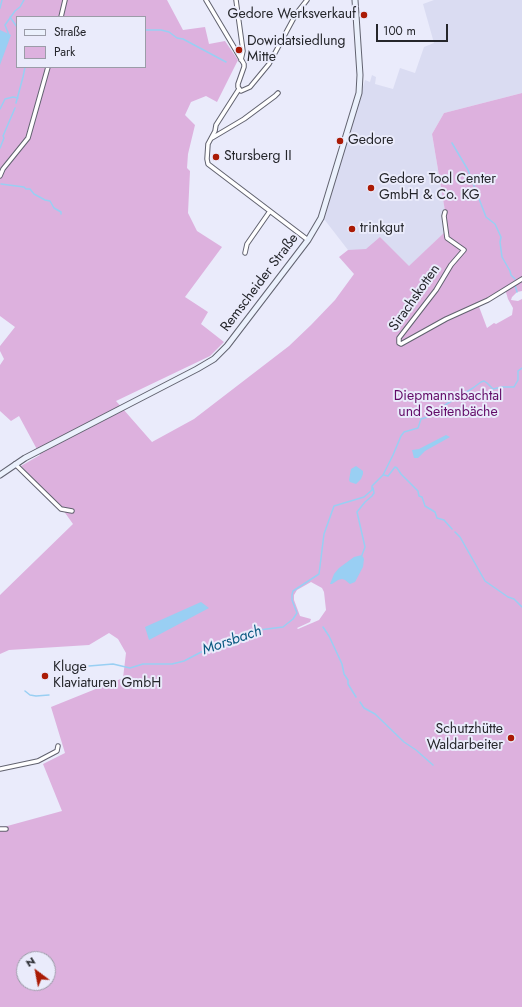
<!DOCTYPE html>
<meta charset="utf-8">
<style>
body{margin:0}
#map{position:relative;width:522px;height:1007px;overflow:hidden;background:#eaebfb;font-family:Jost,sans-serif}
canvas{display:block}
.legend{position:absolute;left:16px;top:16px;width:130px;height:52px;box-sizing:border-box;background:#eaebfb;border:1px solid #9b9ca8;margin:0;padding:5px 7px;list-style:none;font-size:12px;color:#25262b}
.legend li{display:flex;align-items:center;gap:8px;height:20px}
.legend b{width:20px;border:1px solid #9b9ca8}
.north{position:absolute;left:16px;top:951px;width:40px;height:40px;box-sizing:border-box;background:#eaebfb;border:1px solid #9b9ca8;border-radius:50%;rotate:328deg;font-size:11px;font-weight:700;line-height:16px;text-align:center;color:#25262b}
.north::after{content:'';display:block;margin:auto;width:14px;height:18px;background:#aa1a05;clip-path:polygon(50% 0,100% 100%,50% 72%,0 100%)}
.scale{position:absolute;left:376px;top:24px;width:72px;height:18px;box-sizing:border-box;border:2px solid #25262b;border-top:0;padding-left:5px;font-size:12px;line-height:14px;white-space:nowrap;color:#25262b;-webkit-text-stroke:3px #eaebfb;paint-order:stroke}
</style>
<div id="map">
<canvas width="522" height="1007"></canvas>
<ul class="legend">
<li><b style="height:5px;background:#ebf1fc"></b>Straße</li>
<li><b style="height:11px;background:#ddb1de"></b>Park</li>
</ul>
<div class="north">N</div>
<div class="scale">100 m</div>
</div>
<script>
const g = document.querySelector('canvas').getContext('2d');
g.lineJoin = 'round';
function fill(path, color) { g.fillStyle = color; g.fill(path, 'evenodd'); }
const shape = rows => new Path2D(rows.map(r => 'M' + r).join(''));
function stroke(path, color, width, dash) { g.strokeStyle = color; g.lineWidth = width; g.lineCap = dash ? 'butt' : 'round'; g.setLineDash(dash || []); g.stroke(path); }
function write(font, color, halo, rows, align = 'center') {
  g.font = font + ' Jost,sans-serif'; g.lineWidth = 4; g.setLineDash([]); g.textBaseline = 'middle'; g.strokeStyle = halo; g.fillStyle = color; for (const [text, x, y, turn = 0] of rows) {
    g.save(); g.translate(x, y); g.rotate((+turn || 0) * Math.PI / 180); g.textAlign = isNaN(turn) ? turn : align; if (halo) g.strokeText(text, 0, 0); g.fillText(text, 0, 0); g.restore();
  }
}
const built = shape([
 [434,0,522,0,522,93,444,113,432,134,448,229,409,267,366,250,348,250,324,219,365,80,370,82,372,75,376,77,375,84,393,89,400,68,415,73,424,47,434,43,423,4]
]);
const green = shape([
 [0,0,167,0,183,30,205,27,209,44,225,41,238,60,217,102,206,96,191,102,185,115,195,125,188,154,187,168,190,171,188,213,197,231,222,247,185,297,208,312,201,324,224,342,210,356,116,401,152,442,194,419,289,346,311,325,335,300,354,274,339,257,348,250,366,249,380,237,409,266,448,229,432,134,444,113,522,93,522,291,517,292,512,297,511,300,518,301,522,299,522,1007,0,1007,0,828,62,811,43,764,65,753,51,707,123,678,126,653,118,639,109,633,89,645,9,650,0,654,0,595,73,524,63,510,21,466,40,455,19,416,11,421,0,411,0,365,4,359,0,351,0,346,15,327,0,316],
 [17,17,145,17,145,67,17,67],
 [505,289,508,299,513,308,512,315,496,324,494,323,487,328,478,304],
 [311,582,322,588,324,592,326,610,319,620,298,629,297,628,310,622,311,619,300,616,294,600,294,595,297,590],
 [24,959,48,959,48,983,24,983]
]);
const water = shape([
 [0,30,11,35,0,65],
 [446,435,450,437,425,451,418,458,414,458,412,450,419,449],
 [356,466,363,471,363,474,361,479,356,484,350,482,349,480,351,469],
 [362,555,364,559,363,567,355,582,350,584,345,580,342,579,338,580,332,584,330,584,334,574,339,568,354,557],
 [201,602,209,608,149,640,145,627]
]);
const stream = shape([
 [0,8,2,0],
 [10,17,17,27],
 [145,30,161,30,169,32,177,38,183,39,226,62],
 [9,35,5,25,15,11,20,7,24,0],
 [16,103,23,77,25,67],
 [0,109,5,99,13,97,18,98],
 [452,143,468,170,486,217,495,224,501,237,500,242,502,257,510,271,511,275,515,279],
 [0,148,4,138,3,136,15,108],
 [1,184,24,187,26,189,30,189,34,194,45,200,50,201,54,208,61,212,61,214],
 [515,285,517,292],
 [384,475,388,476,395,467,397,468,401,474,418,491,419,496,422,497,425,506,435,512,437,518,444,520,452,529],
 [455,532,460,537,485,581,508,597,514,599,522,607],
 [362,555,365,547,357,512,365,502,372,496,374,493,373,488],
 [323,627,329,636,342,664,344,674,348,680,348,684,356,697],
 [89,666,113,664,130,668,143,664,172,664,184,661,207,649,233,640,254,636,259,630,283,627,293,619,297,613,292,600,292,595,293,591,319,574,324,534,334,506,364,497,372,490,372,486,383,475,393,455,401,436,404,432,418,428,421,419,431,416,436,410,441,409,445,405,473,388,481,382,484,381,487,383,493,389,502,387,514,387,518,380,518,371,522,368],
 [25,691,30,695,36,696,49,695],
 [360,702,364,708,375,714,404,742,416,750,433,765]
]);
const street = shape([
 [206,0,244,64,244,67,238,84,238,87,241,91,250,87,269,64,296,14,307,0],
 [236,0,243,51,241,60],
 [61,17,65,0],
 [239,89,216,125,215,131,208,144,207,159,208,164,308,240],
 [212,138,244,119,275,96,278,93],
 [0,176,3,169,28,138,48,67],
 [445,212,444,216,447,238,464,250,451,265,436,290,399,338,399,343,401,344,446,319,488,300,522,279],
 [245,253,247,244,270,211],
 [15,464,61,509,72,511],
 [0,769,38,761,57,751,58,746],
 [0,829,6,829]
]);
const secondary = shape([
 [0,475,25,458,197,369,214,359,227,346,308,240,321,218,359,93,360,75,355,0]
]);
const markers = [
 [364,15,4,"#aa1a05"],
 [239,50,4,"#aa1a05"],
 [340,141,4,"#aa1a05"],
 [216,157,4,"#aa1a05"],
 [371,188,4,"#aa1a05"],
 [352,229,4,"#aa1a05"],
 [45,676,4,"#aa1a05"],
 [511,738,4,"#aa1a05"]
];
const poiNames = [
 ["Gedore Werksverkauf",356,15,"right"],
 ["Dowidatsiedlung",247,42],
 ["Mitte",247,58],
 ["Gedore",348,141],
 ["Stursberg II",224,157],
 ["Gedore Tool Center",379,180],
 ["GmbH & Co. KG",379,196],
 ["trinkgut",360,229],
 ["Kluge",53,668],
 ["Klaviaturen GmbH",53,684],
 ["Schutzhütte",503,730,"right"],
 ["Waldarbeiter",503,746,"right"]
];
const streetNames = [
 ["Remscheider Straße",260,283,-53],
 ["Sirachskotten",415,298,-55]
];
const parkNames = [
 ["Diepmannsbachtal",448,397],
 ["und Seitenbäche",448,413]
];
const waterNames = [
 ["Morsbach",232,641,-19]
];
fill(built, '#dadcf2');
fill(green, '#ddb1de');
fill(water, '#99cff3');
stroke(stream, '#99cff3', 1.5);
stroke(street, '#61626f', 5.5);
stroke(secondary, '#61626f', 7);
stroke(street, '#fff', 3.5);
stroke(secondary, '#ebf1fc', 5);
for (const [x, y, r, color] of markers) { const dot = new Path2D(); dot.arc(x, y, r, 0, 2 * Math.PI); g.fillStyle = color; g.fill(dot); stroke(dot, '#eaebfb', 1.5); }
write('14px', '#25262b', '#eaebfb', poiNames, 'left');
write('14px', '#25262b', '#eaebfb', streetNames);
write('14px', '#620a67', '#eaebfb', parkNames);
write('italic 15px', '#0a5980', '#eaebfb', waterNames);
</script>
